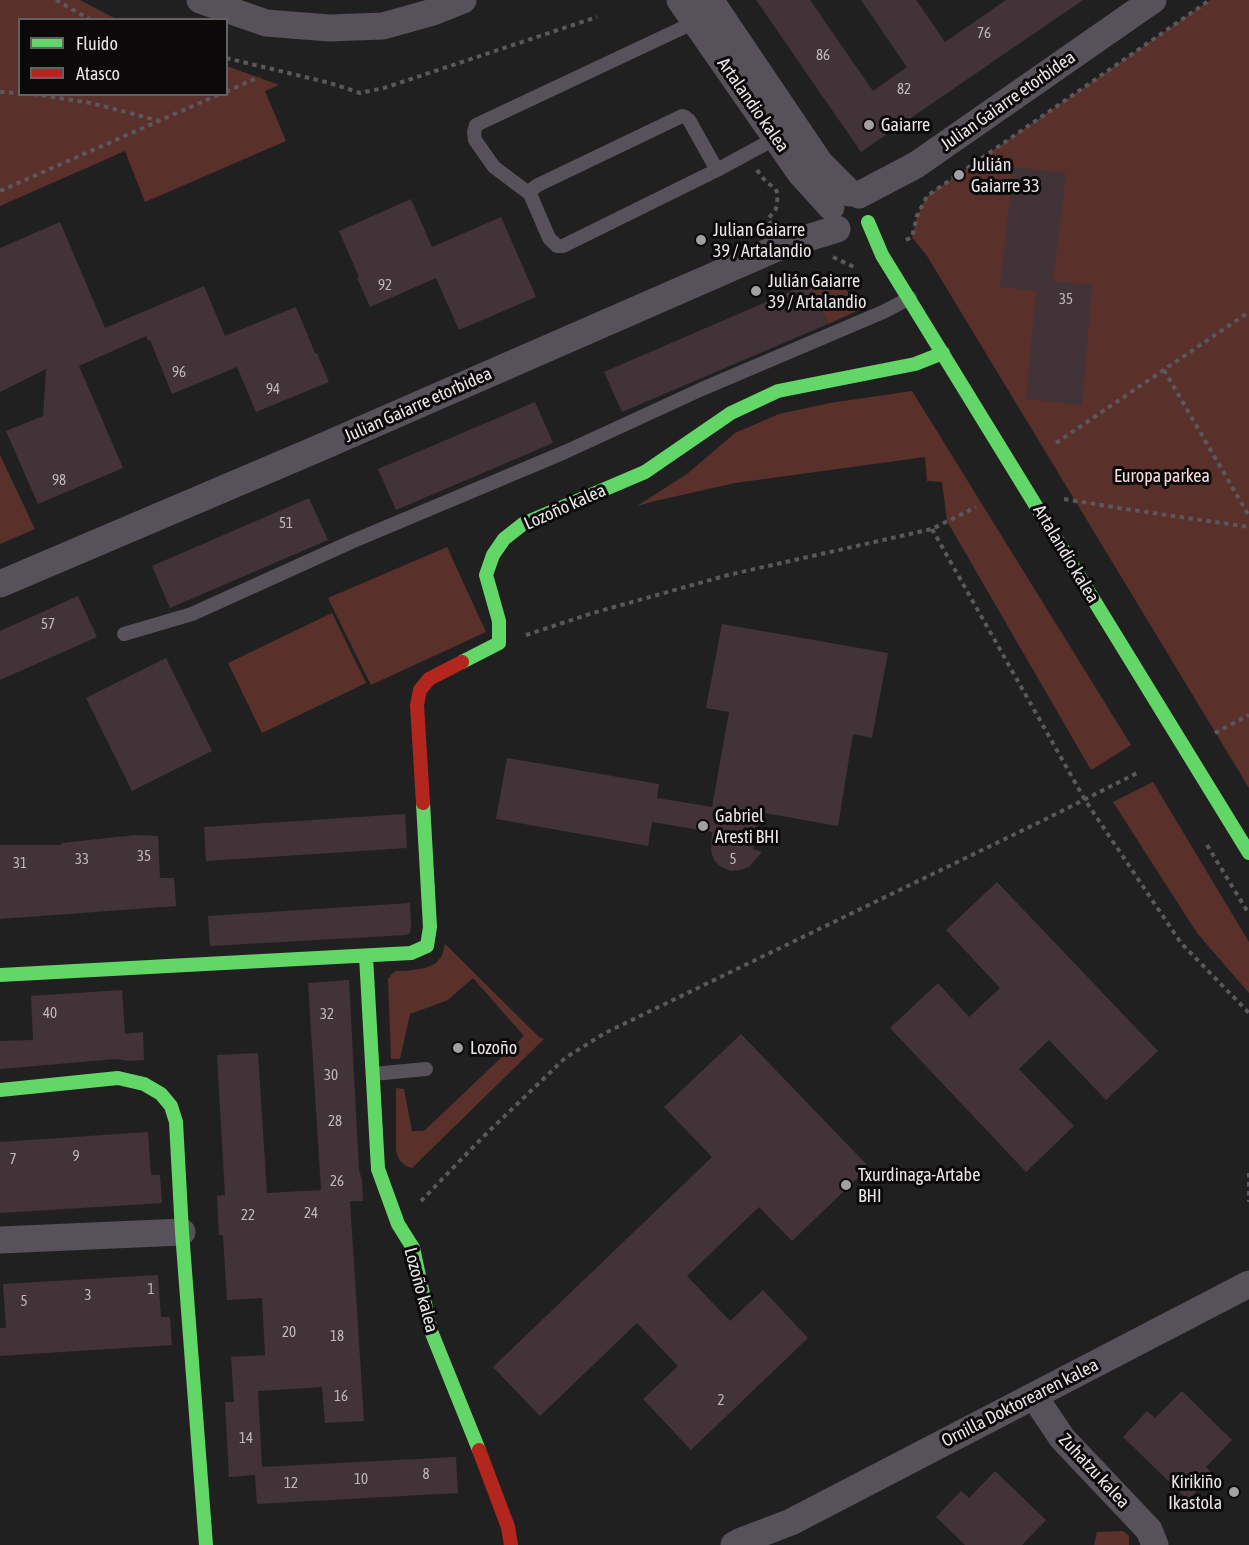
<!DOCTYPE html>
<meta charset="utf-8">
<style>
body{margin:0}
#map{position:relative;width:1249px;height:1545px;overflow:hidden;background:#212021;font-family:"Asap Condensed",sans-serif}
canvas{display:block}
.legend{position:absolute;left:18px;top:18px;width:210px;height:78px;box-sizing:border-box;background:#0b090a;border:2px solid #636162;margin:0;padding:8px 10px;list-style:none;font-size:18px;color:#e8e5e7}
.legend li{display:flex;align-items:center;gap:12px;height:30px}
.legend b{width:30px;border:2px solid #636162}
</style>
<div id="map">
<canvas width="1249" height="1545"></canvas>
<ul class="legend">
<li><b style="height:8px;background:#63d668"></b>Fluido</li>
<li><b style="height:8px;background:#b3261e"></b>Atasco</li>
</ul>
</div>
<script>
const g = document.querySelector('canvas').getContext('2d');
g.lineJoin = 'round';
function fill(path, color) { g.fillStyle = color; g.fill(path, 'evenodd'); }
const shape = rows => new Path2D(rows.map(r => 'M' + r).join(''));
function stroke(path, color, width, dash) { g.strokeStyle = color; g.lineWidth = width; g.lineCap = dash ? 'butt' : 'round'; g.setLineDash(dash || []); g.stroke(path); }
function write(font, color, halo, rows, align = 'center') {
  g.font = font + ' "Asap Condensed",sans-serif'; g.lineWidth = 6; g.setLineDash([]); g.textBaseline = 'middle'; g.strokeStyle = halo; g.fillStyle = color; for (const [text, x, y, turn = 0] of rows) {
    g.save(); g.translate(x, y); g.rotate((+turn || 0) * Math.PI / 180); g.textAlign = isNaN(turn) ? turn : align; if (halo) g.strokeText(text, 0, 0); g.fillText(text, 0, 0); g.restore();
  }
}
const green = shape([
 [0,0,80,0,116,19,20,20,20,94,226,94,227,66,279,85,265,91,286,141,145,202,125,151,0,206],
 [1210,0,1249,0,1249,788,927,256,912,237,917,216,927,196],
 [810,283,841,287,854,295,864,308,828,324],
 [912,391,1131,745,1091,770,947,521,942,482,927,481,925,457,735,483,655,501,637,506,687,474,735,433,779,414,830,403],
 [0,455,35,529,0,544],
 [447,547,486,632,371,685,328,598],
 [332,613,366,683,262,733,228,663],
 [1153,782,1249,942,1249,993,1197,933,1113,802],
 [445,944,539,1037,544,1039,412,1168,406,1166,400,1161,396,1152,396,1088,404,1089,412,1131,424,1131,524,1036,473,978,448,1000,410,1014,400,1059,391,1059,388,979,392,974,396,971,407,971,425,968,435,964,442,956],
 [1123,1531,1129,1536,1129,1545,1094,1545,1097,1532]
]);
const building = shape([
 [756,0,810,0,873,91,907,67,861,0,916,0,945,42,1006,0,1083,0,861,152],
 [1013,167,1066,173,1053,281,1092,285,1082,405,1026,399,1036,291,1000,287],
 [411,199,432,247,501,217,536,297,459,330,436,278,370,307,357,278,359,277,339,231],
 [60,222,105,328,204,286,225,336,296,307,315,353,317,353,329,382,256,412,237,367,172,394,150,340,148,341,146,336,79,366,123,468,38,504,6,431,43,416,46,369,0,392,0,248],
 [810,283,828,324,622,412,604,372],
 [535,402,553,443,396,510,378,469],
 [309,498,328,540,170,608,152,566],
 [78,596,97,637,0,680,0,631],
 [722,624,888,653,872,738,853,734,838,826,759,812,753,849,762,852,749,867,740,870,731,871,721,867,714,860,711,851,712,832,652,822,648,846,496,819,507,758,659,784,657,798,712,807,729,712,706,708],
 [166,658,212,751,132,791,86,698],
 [405,814,407,848,206,861,204,827],
 [136,835,158,836,160,878,174,878,176,906,0,919,0,845,61,845,61,843],
 [997,882,1158,1051,1106,1100,1049,1040,1019,1069,1074,1126,1026,1172,890,1028,938,983,969,1017,1000,988,946,930],
 [410,903,411,926,410,933,406,935,210,946,208,916],
 [349,980,359,1170,362,1180,363,1201,350,1201,364,1421,325,1423,322,1387,258,1391,262,1467,456,1457,458,1493,257,1504,255,1475,229,1477,225,1402,234,1402,231,1357,265,1355,262,1298,227,1300,223,1235,219,1235,217,1196,225,1195,217,1055,258,1053,267,1193,321,1190,308,983],
 [122,990,125,1034,143,1032,144,1060,129,1061,116,1059,0,1069,0,1041,33,1040,31,996],
 [741,1034,869,1167,792,1241,759,1207,687,1276,730,1321,763,1290,808,1338,691,1450,643,1399,678,1366,637,1323,540,1416,493,1367,712,1157,664,1107],
 [148,1132,151,1175,160,1175,162,1203,0,1213,0,1142],
 [158,1275,161,1317,170,1317,172,1345,0,1356,0,1328,6,1328,3,1284],
 [1182,1391,1232,1440,1206,1467,1213,1474,1188,1500,1123,1437,1147,1411,1155,1418],
 [995,1471,1046,1520,1022,1545,965,1545,936,1517,961,1491,969,1498]
]);
const path = shape([
 [56,0,91,20],
 [226,58,330,83,360,93,384,88,597,17],
 [0,92,20,93],
 [226,92,259,77],
 [33,94,91,103,160,121],
 [757,170,766,182,775,188,778,194,776,209,768,219,771,224],
 [0,191,220,94],
 [906,240,912,237,917,216,927,196,1210,0],
 [833,257,856,268],
 [1164,370,1249,516],
 [1056,443,1249,312],
 [1064,499,1119,508,1249,527],
 [932,529,1085,800,1181,943,1249,1013],
 [526,635,593,613,728,575,932,529,976,507],
 [1215,733,1249,715],
 [1207,845,1249,914],
 [1249,1173,1249,1202],
 [421,1201,482,1138,565,1058,605,1033,1046,819,1137,773]
]);
const lane = shape([
 [717,170,689,120,685,117,682,116,538,185,531,190,530,194,549,238,557,246,563,246,717,170,776,138],
 [530,194,494,167,475,140,474,132,476,125,695,22],
 [124,634,192,614,351,542,565,452,702,389,883,312,910,298],
 [373,1074,426,1069]
]);
const street = shape([
 [200,0,266,23,329,28,383,26,433,12,463,0],
 [680,0,801,174,831,207],
 [710,0,820,163,850,193],
 [859,195,916,165,1153,0],
 [0,584,317,449,784,245,837,229],
 [0,1240,182,1232],
 [1034,1396,1062,1438,1149,1530,1155,1545],
 [734,1545,741,1541,791,1522,1249,1284]
]);
const fast = shape([
 [868,222,882,255,1249,853],
 [462,662,499,643,499,621,486,575,493,555,504,539,523,524,645,472,731,413,778,391,915,364,943,353],
 [366,956,378,1169,398,1224,413,1248,431,1331,479,1450],
 [0,975,411,953,427,946,430,927,423,803],
 [0,1090,118,1078,144,1084,161,1094,171,1106,176,1122,182,1232,206,1545]
]);
const jam = shape([
 [423,803,417,705,420,690,429,679,462,662],
 [479,1450,508,1527,511,1545]
]);
const markers = [
 [869,125,6,"#a2a0a2"],
 [959,175,6,"#a2a0a2"],
 [701,240,6,"#a2a0a2"],
 [756,291,6,"#a2a0a2"],
 [703,826,6,"#a2a0a2"],
 [458,1048,6,"#a2a0a2"],
 [846,1185,6,"#a2a0a2"],
 [1234,1492,6,"#a2a0a2"]
];
const numberNames = [
 ["76",984,33],
 ["86",823,55],
 ["82",904,89],
 ["92",385,285],
 ["35",1066,299],
 ["96",179,372],
 ["94",273,389],
 ["98",59,480],
 ["51",286,523],
 ["57",48,624],
 ["35",144,856],
 ["33",82,859],
 ["5",733,859],
 ["31",20,863],
 ["40",50,1013],
 ["32",327,1014],
 ["30",331,1075],
 ["28",335,1121],
 ["9",76,1156],
 ["7",13,1159],
 ["26",337,1181],
 ["24",311,1213],
 ["22",248,1215],
 ["1",151,1289],
 ["3",88,1295],
 ["5",24,1301],
 ["20",289,1332],
 ["18",337,1336],
 ["16",341,1396],
 ["2",721,1400],
 ["14",246,1438],
 ["8",426,1474],
 ["10",361,1479],
 ["12",291,1483]
];
const streetNames = [
 ["Julian Gaiarre etorbidea",1008,101,-35],
 ["Artalandio kalea",753,105,55],
 ["Julian Gaiarre etorbidea",418,405,-24],
 ["Lozoño kalea",565,507,-24],
 ["Artalandio kalea",1066,554,59],
 ["Lozoño kalea",421,1290,75],
 ["Ornilla Doktorearen kalea",1020,1403,-27],
 ["Zuhatzu kalea",1094,1471,47]
];
const poiNames = [
 ["Gaiarre",881,125],
 ["Julián",971,165],
 ["Gaiarre 33",971,186],
 ["Julian Gaiarre",713,230],
 ["39 / Artalandio",713,251],
 ["Julián Gaiarre",768,281],
 ["39 / Artalandio",768,302],
 ["Gabriel",715,816],
 ["Aresti BHI",715,837],
 ["Lozoño",470,1048],
 ["Txurdinaga-Artabe",858,1175],
 ["BHI",858,1196],
 ["Kirikiño",1222,1482,"right"],
 ["Ikastola",1222,1503,"right"]
];
const parkNames = [
 ["Europa parkea",1162,476]
];
fill(green, '#5a302b');
fill(building, '#423338');
stroke(path, '#5b575c', 4, [4.5, 4.5]);
stroke(lane, '#575159', 14);
stroke(street, '#575159', 27);
stroke(fast, '#63d668', 14);
stroke(jam, '#b3261e', 14);
for (const [x, y, r, color] of markers) { const dot = new Path2D(); dot.arc(x, y, r, 0, 2 * Math.PI); g.fillStyle = color; g.fill(dot); stroke(dot, '#0b090a', 2); }
write('15px', '#beb8bb', null, numberNames);
write('18px', '#e8e5e7', '#0b090a', streetNames);
write('18px', '#e8e5e7', '#0b090a', poiNames, 'left');
write('18px', '#f6deda', '#0b090a', parkNames);
</script>
